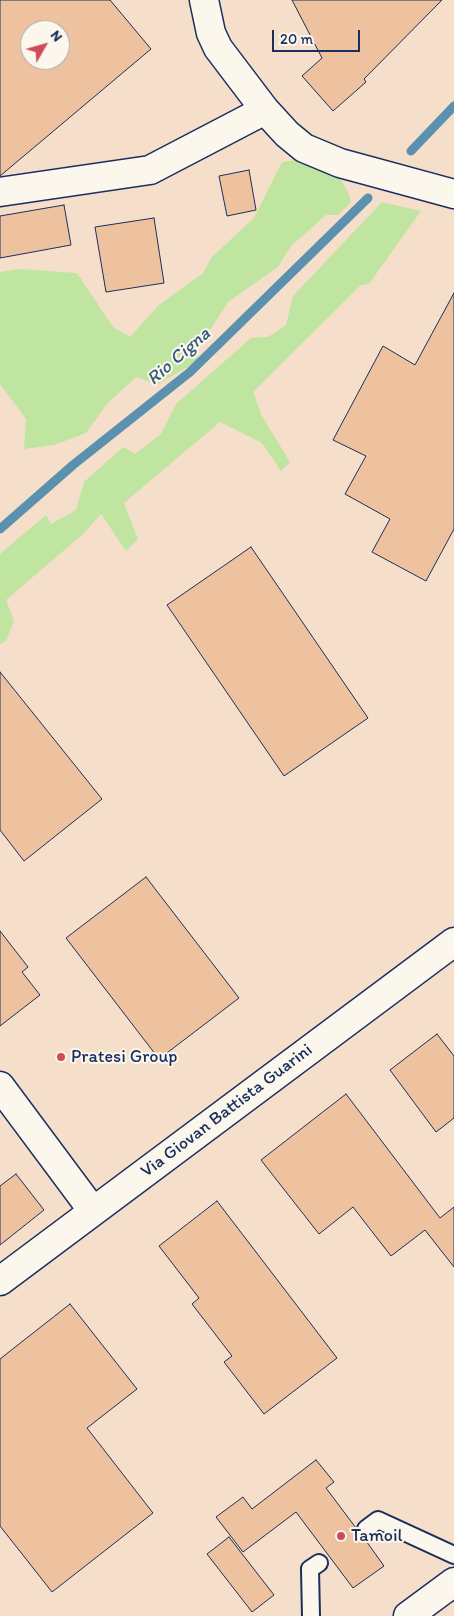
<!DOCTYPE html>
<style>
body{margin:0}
#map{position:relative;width:454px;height:1616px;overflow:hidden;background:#f9ecdd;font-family:Itim,sans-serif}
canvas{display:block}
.north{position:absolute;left:20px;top:20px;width:50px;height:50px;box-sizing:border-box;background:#fbf7ec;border:1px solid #a1a7b3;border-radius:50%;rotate:52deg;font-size:14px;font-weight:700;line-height:20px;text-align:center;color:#1b2f5e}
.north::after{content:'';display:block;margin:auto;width:18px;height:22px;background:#d1495b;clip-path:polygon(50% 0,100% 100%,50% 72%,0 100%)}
.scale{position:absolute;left:272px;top:30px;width:88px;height:22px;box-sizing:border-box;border:2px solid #1b2f5e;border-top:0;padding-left:6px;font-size:15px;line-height:18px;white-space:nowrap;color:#1b2f5e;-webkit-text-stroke:4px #fbf7ec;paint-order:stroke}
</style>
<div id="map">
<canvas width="454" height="1616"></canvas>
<div class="north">N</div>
<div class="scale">20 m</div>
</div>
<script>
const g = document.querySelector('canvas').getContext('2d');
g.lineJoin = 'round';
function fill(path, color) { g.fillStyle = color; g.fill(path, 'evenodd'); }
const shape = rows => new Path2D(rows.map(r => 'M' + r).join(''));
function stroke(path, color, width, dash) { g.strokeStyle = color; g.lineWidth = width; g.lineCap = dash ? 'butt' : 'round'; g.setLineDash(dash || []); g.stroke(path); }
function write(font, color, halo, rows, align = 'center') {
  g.font = font + ' Itim,sans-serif'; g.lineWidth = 4; g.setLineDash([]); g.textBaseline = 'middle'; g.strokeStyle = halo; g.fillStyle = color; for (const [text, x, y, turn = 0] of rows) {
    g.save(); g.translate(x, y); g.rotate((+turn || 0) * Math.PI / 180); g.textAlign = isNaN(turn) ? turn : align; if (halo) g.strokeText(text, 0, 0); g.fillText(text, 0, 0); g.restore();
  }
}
const built = shape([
 [0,0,454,0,454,1616,0,1616],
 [30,30,60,30,60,60,30,60]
]);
const green = shape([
 [302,159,340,178,349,194,351,202,338,215,326,215,291,246,278,267,228,302,197,350,198,361,158,384,136,377,107,404,86,433,54,445,24,449,26,419,0,384,0,272,20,269,77,273,113,327,130,337,159,305,203,273,212,257,254,218,282,162],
 [382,202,421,211,369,284,361,285,253,392,262,416,290,462,281,471,262,443,220,422,124,503,138,539,126,551,101,514,83,534,6,600,14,621,6,641,0,644,0,554,46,515,51,524,76,510,84,482,123,447,135,454,161,434,176,404,251,338,268,337,286,325,293,296]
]);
const stream = shape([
 [411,151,454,106],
 [0,529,73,465,190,372,368,198]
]);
const building = shape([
 [0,0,110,0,151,49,0,176,0,0],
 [30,30,60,30,60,60,30,60,30,30],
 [292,0,442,0,364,79,366,82,333,111,302,76,322,58,292,0],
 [249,170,256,210,227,216,219,176,249,170],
 [64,205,71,245,0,258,0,216,64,205],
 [154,218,164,283,106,292,95,227,154,218],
 [454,293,454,529,426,581,372,552,390,519,345,494,366,456,333,440,383,346,415,365,454,293],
 [251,547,368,718,284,776,167,605,251,547],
 [0,672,102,799,24,861,0,830,0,672],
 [146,877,239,998,159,1059,66,938,146,877],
 [0,931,28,967,22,972,40,995,0,1026,0,931],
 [437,1034,454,1056,454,1118,436,1132,390,1070,437,1034],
 [346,1094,440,1218,454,1207,454,1267,425,1230,391,1256,353,1207,319,1234,261,1160,346,1094],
 [16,1174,44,1210,0,1245,0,1186,16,1174],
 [217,1201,337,1358,264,1414,224,1362,232,1356,192,1304,199,1298,159,1246,217,1201],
 [70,1304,137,1389,87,1428,153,1513,52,1592,0,1526,0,1359,70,1304],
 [316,1460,334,1482,326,1488,356,1528,358,1535,364,1538,384,1566,353,1588,296,1512,243,1552,216,1517,243,1497,252,1509,316,1460],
 [229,1537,274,1595,252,1612,207,1554,229,1537]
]);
const service = shape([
 [366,1529,378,1520,454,1555],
 [311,1616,310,1569,319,1563]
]);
const minor = shape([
 [204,0,211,33,218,48,265,110,287,134,304,148,340,163,454,194],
 [0,192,150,170,265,110],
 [0,1086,93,1211],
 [0,1281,454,942]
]);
const tertiary = shape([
 [408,1616,454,1582]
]);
const markers = [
 [61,1057,5,"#d1495b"],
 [341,1536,5,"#d1495b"]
];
const poiNames = [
 ["Pratesi Group",71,1057],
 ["Tamoil",351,1536]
];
const streetNames = [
 ["Via Giovan Battista Guarini",227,1111,-37]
];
const waterNames = [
 ["Rio Cigna",179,357,-41]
];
fill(built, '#f6dfca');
fill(green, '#bfe5a0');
stroke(stream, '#5b91ae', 9);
fill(building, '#efc29f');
stroke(building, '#1b2f5e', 1);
stroke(service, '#1b2f5e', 20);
stroke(minor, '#1b2f5e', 31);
stroke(tertiary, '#1b2f5e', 31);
stroke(service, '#fbf7ec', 16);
stroke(minor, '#fbf7ec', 28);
stroke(tertiary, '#fbf7ec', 28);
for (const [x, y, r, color] of markers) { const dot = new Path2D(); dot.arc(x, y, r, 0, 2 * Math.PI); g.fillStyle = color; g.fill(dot); stroke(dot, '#fbf7ec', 2); }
write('18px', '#1b2f5e', '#fbf7ec', poiNames, 'left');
write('18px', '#1b2f5e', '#fbf7ec', streetNames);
write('italic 19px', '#36587f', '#fbf7ec', waterNames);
</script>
